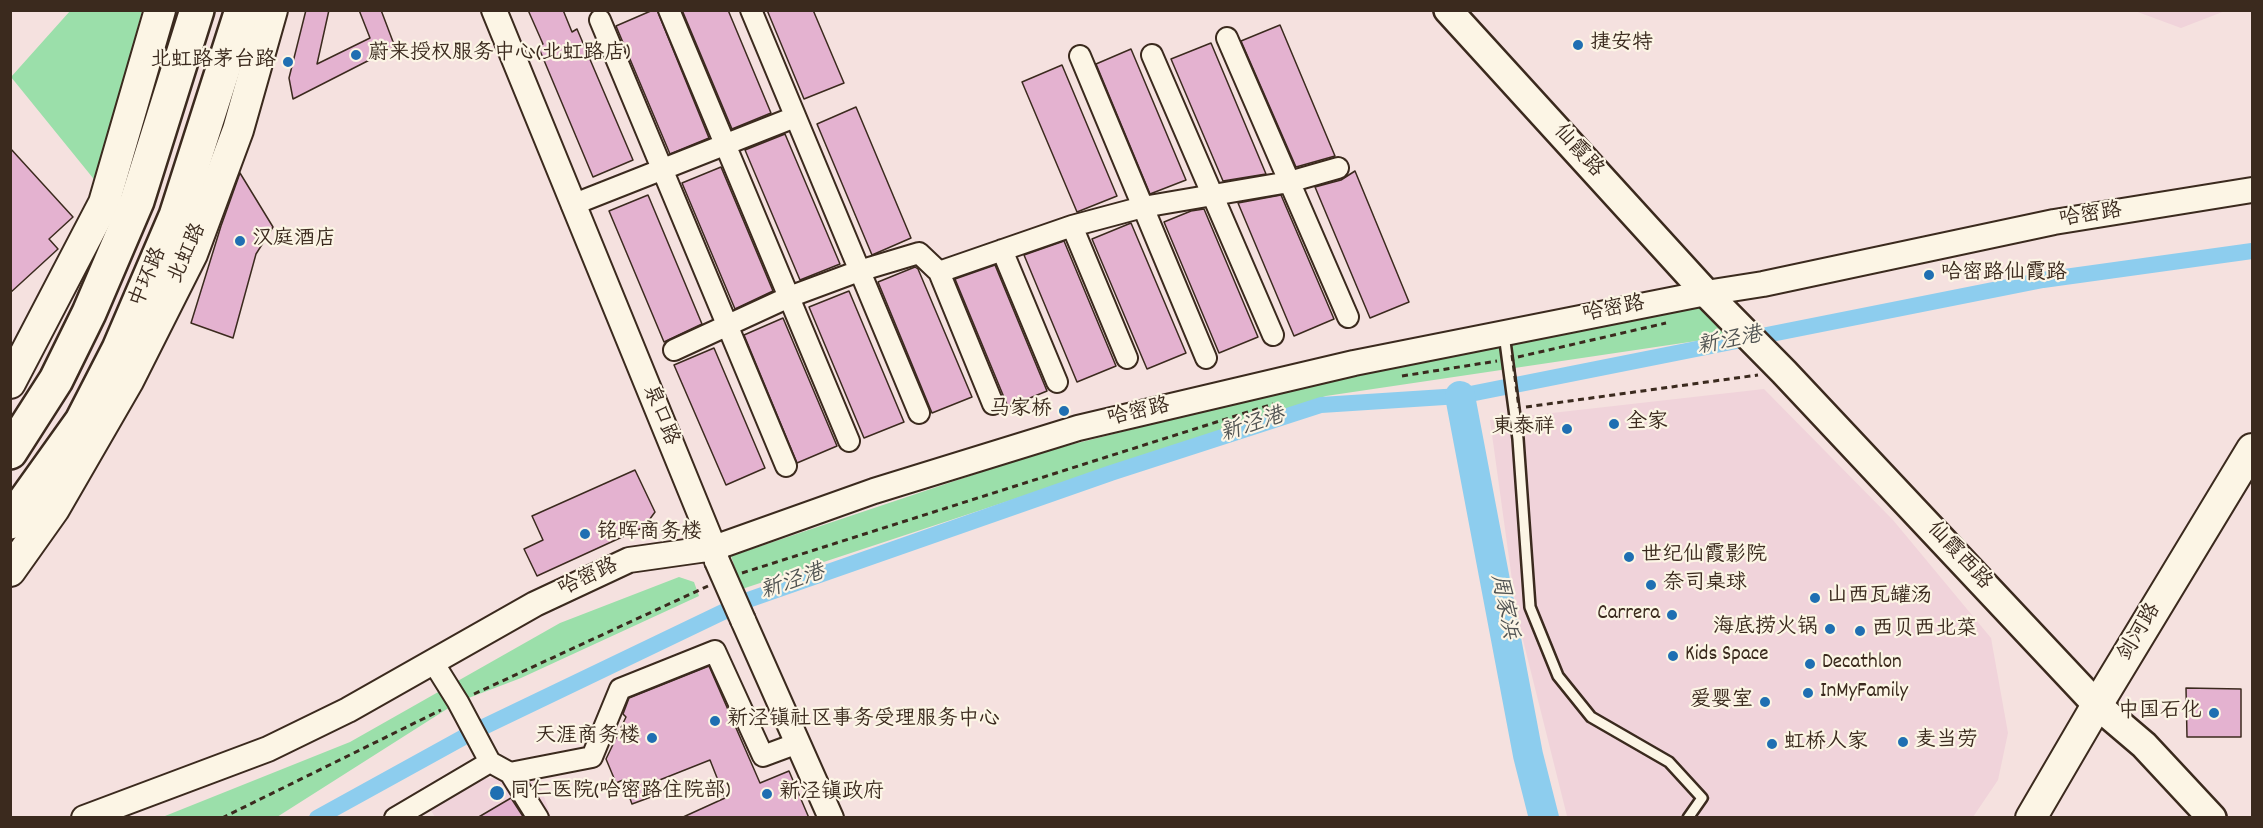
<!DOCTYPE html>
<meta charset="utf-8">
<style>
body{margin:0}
#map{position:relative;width:2263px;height:828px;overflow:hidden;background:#f5e1df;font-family:Dekko,sans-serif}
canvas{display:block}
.frame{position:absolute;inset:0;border:12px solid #3b2a1e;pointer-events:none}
</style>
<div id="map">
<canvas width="2263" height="828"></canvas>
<div class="frame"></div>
</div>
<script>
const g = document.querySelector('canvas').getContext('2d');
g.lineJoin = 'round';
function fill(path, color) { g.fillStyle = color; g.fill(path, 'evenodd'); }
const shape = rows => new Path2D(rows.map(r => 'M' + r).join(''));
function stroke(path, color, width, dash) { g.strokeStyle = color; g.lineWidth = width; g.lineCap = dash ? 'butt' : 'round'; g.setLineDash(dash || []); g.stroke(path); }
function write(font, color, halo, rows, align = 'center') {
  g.font = font + ' Dekko,"LXGW WenKai TC",sans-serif'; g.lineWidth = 4.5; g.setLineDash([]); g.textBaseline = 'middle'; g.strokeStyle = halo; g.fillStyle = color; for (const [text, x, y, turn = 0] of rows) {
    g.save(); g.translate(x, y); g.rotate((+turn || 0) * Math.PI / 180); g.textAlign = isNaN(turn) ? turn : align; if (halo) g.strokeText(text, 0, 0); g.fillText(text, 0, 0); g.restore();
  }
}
const built = shape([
 [2135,11,2225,11,2181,28],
 [1764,389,1893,520,1991,638,2008,733,1998,780,1973,817,1567,816,1517,616,1490,420],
 [536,773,551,817,435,817,428,806,474,780]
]);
const green = shape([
 [70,11,142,11,97,183,11,77],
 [1700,305,1730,336,1326,396,742,589,731,556,1038,453,1280,392],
 [679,577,694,582,699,596,521,678,458,702,277,817,160,818,350,742,560,623]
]);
const canal = shape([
 [317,818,473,732,748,600,1111,473,1321,405,1460,396,2043,280,2252,251]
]);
const river = shape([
 [1460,396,1528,755,1544,818]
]);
const building = shape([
 [306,10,329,10,317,64,370,38,359,10,381,10,395,47,293,99,289,78,306,10],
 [528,10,563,10,572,32,577,29,633,160,593,177,538,46,543,44,528,10],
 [653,10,657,10,709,138,670,154,616,26,653,10],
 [682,10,728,10,771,113,732,129,682,10],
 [767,10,813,10,844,83,804,99,767,10],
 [1280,25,1335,156,1296,167,1241,41,1280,25],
 [1211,43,1266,174,1223,181,1171,59,1211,43],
 [1131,49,1186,180,1150,194,1096,64,1131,49],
 [1062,65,1117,196,1077,212,1022,82,1062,65],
 [856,107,911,238,872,255,817,124,856,107],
 [785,134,840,264,800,280,745,150,785,134],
 [10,148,73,217,49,239,58,249,10,293,10,148],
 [721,167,773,291,735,309,682,183,721,167],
 [1355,171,1409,302,1370,318,1315,187,1341,180,1355,171],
 [240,173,273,227,256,254,233,338,191,323,221,226,240,173],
 [648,195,702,324,664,342,609,211,648,195],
 [1281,195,1334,319,1294,336,1238,203,1281,195],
 [1204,209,1258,337,1219,353,1164,222,1191,211,1204,209],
 [1131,223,1186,353,1147,369,1092,239,1131,223],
 [1064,241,1116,366,1077,382,1024,255,1064,241],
 [995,265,1047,391,1008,407,955,279,995,265],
 [915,267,918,269,972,397,932,413,878,282,915,267],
 [849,291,904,422,864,438,809,307,849,291],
 [783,318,837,446,797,463,744,335,783,318],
 [714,348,765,468,726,485,674,365,714,348],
 [635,470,655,512,644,527,537,576,524,549,543,540,532,516,635,470],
 [709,666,760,783,789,771,809,818,681,818,725,798,710,760,647,785,651,797,632,804,623,780,616,783,606,759,626,717,623,714,629,698,709,666],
 [2186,688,2241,689,2241,737,2187,737,2186,688],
 [511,798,524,818,477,818,511,798]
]);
const path = shape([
 [1518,357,1666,323],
 [1402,376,1497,361],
 [1526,407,1758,375],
 [742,573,1273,404],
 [474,694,708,586],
 [222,818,441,710]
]);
const service = shape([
 [1504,334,1518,439,1530,607,1558,676,1591,717,1669,762,1702,798,1688,818]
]);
const minor = shape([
 [669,10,849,441],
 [751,10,919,413],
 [600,20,786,466],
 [1227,38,1348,317],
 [1152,55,1273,335],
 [1080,56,1206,358],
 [572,205,795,117],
 [1072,226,1127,358],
 [1002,250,1057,382],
 [939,272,993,404],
 [674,350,789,297,859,271,919,253,939,272,1072,226,1143,207,1289,182,1338,168],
 [433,662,458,702,490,762,510,773,538,818],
 [510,773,592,757,620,689,715,651,763,756,798,743],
 [395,818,490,762]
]);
const tertiary = shape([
 [494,10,714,548,717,561],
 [743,620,831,818],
 [84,818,268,749,348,710,535,604,629,560,714,548,874,491,1078,428,1354,363,1706,293,1763,284,2054,222,2252,190]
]);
const secondary = shape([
 [1448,10,1706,293,1784,372,2097,705,2144,745,2212,818]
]);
const primary = shape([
 [10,383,104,203,160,10],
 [10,571,54,509,128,381,192,254,238,130,272,10],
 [2031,818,2097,705,2252,449]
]);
const trunk = shape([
 [10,452,56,380,89,313,137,201,197,10],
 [10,522,82,421,119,349,176,216,242,10]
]);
const pathBridge = shape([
 [1512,355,1519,408]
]);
const tertiaryBridge = shape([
 [717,561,743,620]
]);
const markers = [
 [1578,45,6,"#1f6fb2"],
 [356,55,6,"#1f6fb2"],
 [288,62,6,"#1f6fb2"],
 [240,241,6,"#1f6fb2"],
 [1929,275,6,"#1f6fb2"],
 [1064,411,6,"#1f6fb2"],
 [1614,424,6,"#1f6fb2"],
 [1567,429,6,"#1f6fb2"],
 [585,534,6,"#1f6fb2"],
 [1629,557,6,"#1f6fb2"],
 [1651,585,6,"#1f6fb2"],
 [1815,598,6,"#1f6fb2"],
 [1672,615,6,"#1f6fb2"],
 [1830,629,6,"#1f6fb2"],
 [1860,631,6,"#1f6fb2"],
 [1673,656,6,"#1f6fb2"],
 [1810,664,6,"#1f6fb2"],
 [1808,693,6,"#1f6fb2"],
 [1765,702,6,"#1f6fb2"],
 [2214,713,6,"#1f6fb2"],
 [715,721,6,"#1f6fb2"],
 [652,738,6,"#1f6fb2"],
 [1903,742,6,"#1f6fb2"],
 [1772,744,6,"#1f6fb2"],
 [497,793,8,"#1f6fb2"],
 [767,794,6,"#1f6fb2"]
];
const poiNames = [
 ["捷安特",1590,45],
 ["蔚来授权服务中心(北虹路店)",368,55],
 ["北虹路茅台路",276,62,"right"],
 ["汉庭酒店",252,241],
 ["哈密路仙霞路",1941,275],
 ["马家桥",1052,411,"right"],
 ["全家",1626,424],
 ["東泰祥",1555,429,"right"],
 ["铭晖商务楼",597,534],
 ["世纪仙霞影院",1641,557],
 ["奈司桌球",1663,585],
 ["山西瓦罐汤",1827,598],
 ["Carrera",1660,615,"right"],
 ["海底捞火锅",1818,629,"right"],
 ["西贝西北菜",1872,631],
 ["Kids Space",1685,656],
 ["Decathlon",1822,664],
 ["InMyFamily",1820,693],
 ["爱婴室",1753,702,"right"],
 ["中国石化",2202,713,"right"],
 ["新泾镇社区事务受理服务中心",727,721],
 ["天涯商务楼",640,738,"right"],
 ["麦当劳",1915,742],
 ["虹桥人家",1784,744],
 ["同仁医院(哈密路住院部)",510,793],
 ["新泾镇政府",779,794]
];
const streetNames = [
 ["仙霞路",1577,152,48],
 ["哈密路",2091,217,-9],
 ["北虹路",189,254,-66],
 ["中环路",150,278,-67],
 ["哈密路",1614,311,-11],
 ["哈密路",1139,414,-13],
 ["泉口路",659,416,68],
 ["仙霞西路",1958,557,47],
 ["哈密路",589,579,-25],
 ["剑河路",2141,633,-59]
];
const waterNames = [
 ["新泾港",1730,343,-11],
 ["新泾港",1253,427,-18],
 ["新泾港",793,584,-19],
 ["周家浜",1502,607,79]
];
fill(built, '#f0d3da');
fill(green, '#9bdfaa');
stroke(canal, '#8dcdee', 16);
stroke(river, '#8dcdee', 30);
fill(building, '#e4b2d0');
stroke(building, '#3b2a1e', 1.5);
stroke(service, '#3b2a1e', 14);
stroke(minor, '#3b2a1e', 24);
stroke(tertiary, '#3b2a1e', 28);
stroke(secondary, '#3b2a1e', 32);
stroke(primary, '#3b2a1e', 34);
stroke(trunk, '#3b2a1e', 38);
stroke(path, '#3b2a1e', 3, [6, 4.5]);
stroke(service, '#fcf5e5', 9);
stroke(minor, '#fcf5e5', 20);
stroke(tertiary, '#fcf5e5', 24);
stroke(secondary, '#fcf5e5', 27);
stroke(primary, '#fcf5e5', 30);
stroke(trunk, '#fcf5e5', 33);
stroke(tertiaryBridge, '#3b2a1e', 28, []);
stroke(pathBridge, '#3b2a1e', 3, [6, 4.5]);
stroke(tertiaryBridge, '#fcf5e5', 24);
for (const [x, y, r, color] of markers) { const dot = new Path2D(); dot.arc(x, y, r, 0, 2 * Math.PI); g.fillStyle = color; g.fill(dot); stroke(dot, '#fcf5e5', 2); }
write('21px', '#3b2a1e', '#fcf5e5', poiNames, 'left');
write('21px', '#3b2a1e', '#fcf5e5', streetNames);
write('italic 22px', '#505352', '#fcf5e5', waterNames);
</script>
